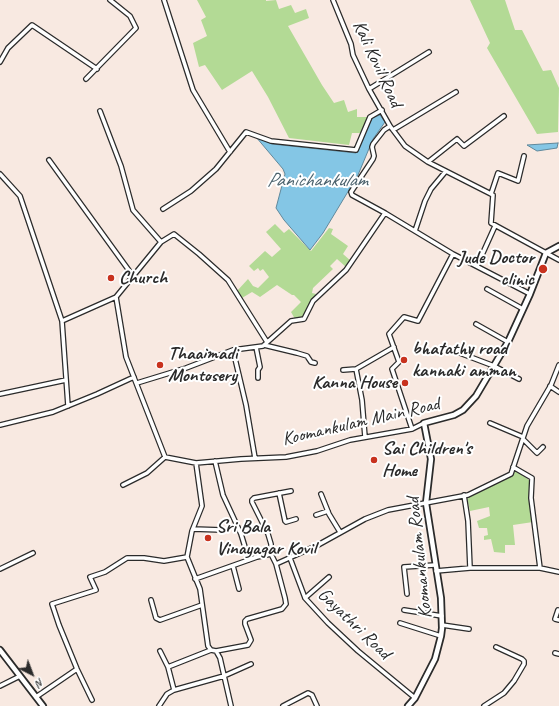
<!DOCTYPE html>
<style>
body{margin:0}
#map{position:relative;width:559px;height:706px;overflow:hidden;background:#f8e9e1;font-family:Caveat,sans-serif}
canvas{display:block}
.north{position:absolute;left:12px;top:654px;width:40px;height:40px;-webkit-text-stroke:3px #fff;paint-order:stroke;rotate:138deg;font-size:11px;font-weight:700;line-height:16px;text-align:center;color:#2b2b2b}
.north::after{content:'';display:block;margin:auto;width:14px;height:18px;background:#2b2b2b;clip-path:polygon(50% 0,100% 100%,50% 72%,0 100%)}
</style>
<div id="map">
<canvas width="559" height="706"></canvas>
<div class="north">N</div>
</div>
<script>
const g = document.querySelector('canvas').getContext('2d');
g.lineJoin = 'round';
function fill(path, color) { g.fillStyle = color; g.fill(path, 'evenodd'); }
const shape = rows => new Path2D(rows.map(r => 'M' + r).join(''));
function stroke(path, color, width, dash) { g.strokeStyle = color; g.lineWidth = width; g.lineCap = dash ? 'butt' : 'round'; g.setLineDash(dash || []); g.stroke(path); }
function write(font, color, halo, rows, align = 'center') {
  g.font = font + ' Caveat,sans-serif'; g.lineWidth = 4; g.setLineDash([]); g.textBaseline = 'middle'; g.strokeStyle = halo; g.fillStyle = color; for (const [text, x, y, turn = 0] of rows) {
    g.save(); g.translate(x, y); g.rotate((+turn || 0) * Math.PI / 180); g.textAlign = isNaN(turn) ? turn : align; if (halo) g.strokeText(text, 0, 0); g.fillText(text, 0, 0); g.restore();
  }
}
const green = shape([
 [197,0,266,0,266,1,276,0,279,9,291,5,295,13,306,9,309,18,288,26,322,85,334,103,344,100,348,112,357,109,357,117,368,117,361,133,352,133,349,145,289,138,268,97,252,71,222,90,205,65,199,67,193,43,207,36,201,20,206,17],
 [470,0,505,0,515,30,522,30,543,71,551,70,559,88,558,132,537,134,487,48,490,43],
 [275,224,284,233,289,229,311,251,329,228,333,229,331,234,348,246,343,254,351,261,346,267,337,259,330,266,333,269,313,288,312,293,316,294,303,318,295,319,291,312,301,302,294,295,292,295,277,285,260,297,252,292,242,298,237,291,248,279,253,286,258,288,269,277,263,269,260,271,258,268,254,271,249,266,265,251,272,257,281,249,266,232],
 [515,470,529,480,530,498,533,522,513,525,515,545,505,545,505,553,494,552,491,539,484,540,484,536,488,535,487,528,479,528,477,521,490,516,489,507,470,511,467,497,514,474]
]);
const water = shape([
 [380,115,385,122,373,139,358,175,323,233,310,250,284,220,276,208,285,174,283,169,256,137,272,144,356,153,372,118,380,115],
 [558,143,557,148,537,151,527,145,558,143]
]);
const street = shape([
 [164,0,193,90,230,152],
 [333,0,351,44,353,55,369,89,390,126,405,146,428,162,493,195,491,223,559,260],
 [0,62,8,48,32,25,97,69],
 [86,79,136,28,130,16,110,0],
 [369,89,429,52],
 [393,130,456,92],
 [49,160,133,276],
 [428,162,457,139,464,146,504,116],
 [0,174,20,196,62,321,116,297,161,242,133,210,121,166,100,111],
 [491,194,498,173,518,181,524,156],
 [163,209,191,191,216,169,246,132,271,141,356,150,370,117,382,110],
 [385,213,352,195,351,192,373,159,374,156,372,147,373,144,384,130,390,126],
 [415,231,425,201,431,189,446,171],
 [161,242,174,234,199,254,228,280,267,342],
 [477,266,495,226],
 [487,289,523,309],
 [116,297,126,357,165,457,196,463],
 [62,321,68,406],
 [476,324,508,342],
 [264,345,297,353,307,356,311,362,315,363],
 [256,347,260,367,258,370,258,378],
 [444,347,494,366,519,379],
 [233,350,246,405,255,458],
 [356,369,362,400,365,437],
 [343,370,356,369,394,347],
 [137,383,186,368,233,350,263,346,291,321,304,319,313,301,346,270,385,213,453,254,530,294],
 [550,386,559,392],
 [0,394,66,380],
 [490,423,523,437],
 [0,425,53,412,97,394,134,377],
 [412,429,392,369,399,362,389,334,404,317,418,321,453,254],
 [523,439,537,453,543,447],
 [215,461,223,495,241,534,249,560],
 [513,467,532,478,531,498,540,568],
 [123,485,147,473,165,457],
 [279,493,285,521,286,522,296,519],
 [321,494,329,514,340,532],
 [464,495,468,521,470,568],
 [316,515,328,511],
 [193,529,222,530],
 [271,554,271,544,268,534,252,502,252,500,254,498,291,491],
 [187,557,200,589,208,646,211,650,216,651,220,658,231,706],
 [290,558,305,598,328,623,358,651,415,698],
 [233,566,239,589],
 [0,569,33,553],
 [436,571,470,568,540,568,559,572],
 [195,579,257,557,271,554,276,564,318,545,365,519,388,510,468,495,511,474,527,426,551,385,559,365],
 [407,594,404,567,435,565],
 [305,598,329,577],
 [151,600,156,618,160,620,202,605],
 [404,610,442,616],
 [558,610,555,619,559,620],
 [400,623,441,636],
 [442,625,469,629],
 [216,651,248,645,251,640,245,624,245,621,247,619,282,609,286,604,285,598,276,564],
 [555,653,559,654],
 [168,667,211,650],
 [0,686,20,676],
 [174,690,224,676,251,664],
 [36,697,77,669],
 [92,700,77,669,59,625,52,604,96,590,90,577,105,572,127,558,144,558,164,561,187,557,192,531,202,506,196,463,241,459,286,457,317,451,350,440,412,429,424,423],
 [159,706,167,694,174,690,168,667,160,651],
 [283,706,308,693,312,695,317,706],
 [484,706,504,693,514,681,524,664,524,661,522,659,496,647]
]);
const secondary = shape([
 [0,650,43,706],
 [408,706,415,698,435,659,441,636,442,628,441,598,426,503,431,459,424,423,454,415,463,410,476,396,508,342,530,294,546,253,559,246]
]);
const markers = [
 [543,269,5,"#c8321e"],
 [111,278,4,"#c8321e"],
 [404,360,4,"#c8321e"],
 [160,365,4,"#c8321e"],
 [405,383,4,"#c8321e"],
 [374,460,4,"#c8321e"],
 [208,538,4,"#c8321e"]
];
const streetNames = [
 ["Kali Kovil Road",377,64,65],
 ["Koomankulam Main Road",361,422,-13],
 ["Koomankulam Road",420,558,-96],
 ["Gayathri Road",354,624,44]
];
const poiNames = [
 ["Jude Doctor",534,258,"right"],
 ["clinic",534,280,"right"],
 ["Church",119,278],
 ["bhatathy road",412,349],
 ["kannaki amman",412,371],
 ["Thaaimadi",168,354],
 ["Montosery",168,376],
 ["Kanna House",397,383,"right"],
 ["Sai Children's",382,449],
 ["Home",382,471],
 ["Sri Bala",216,527],
 ["Vinayagar Kovil",216,549]
];
const waterNames = [
 ["Panichankulam",317,181]
];
fill(green, '#b3da95');
fill(water, '#84c6e5');
stroke(water, '#60889b', 1);
stroke(street, '#2b2b2b', 6);
stroke(secondary, '#2b2b2b', 8);
stroke(street, '#fff', 3.5);
stroke(secondary, '#fff', 4.5);
for (const [x, y, r, color] of markers) { const dot = new Path2D(); dot.arc(x, y, r, 0, 2 * Math.PI); g.fillStyle = color; g.fill(dot); stroke(dot, '#fff', 1.5); }
write('19px', '#2b2b2b', '#fff', streetNames);
write('bold 19px', '#2b2b2b', '#fff', poiNames, 'left');
write('italic 20px', '#4a616c', '#fff', waterNames);
</script>
